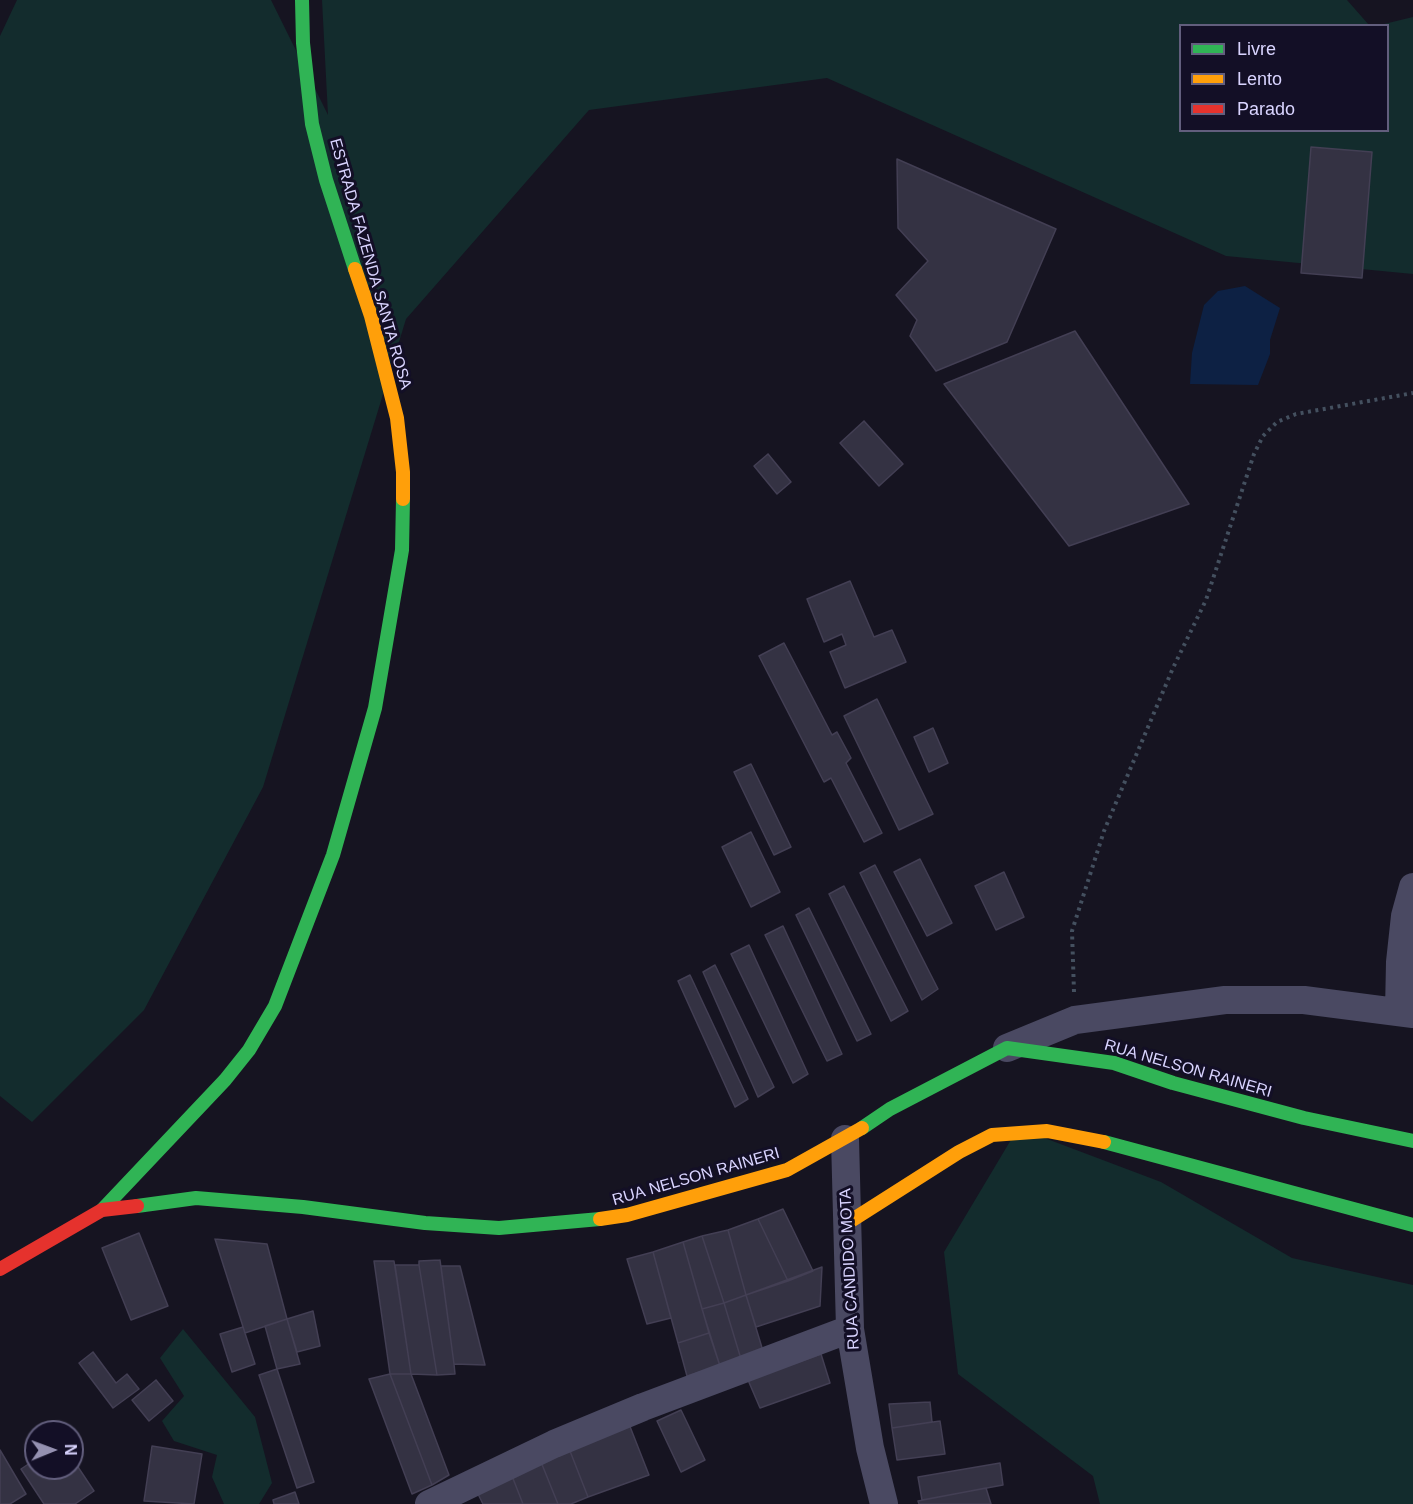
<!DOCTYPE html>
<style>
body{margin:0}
#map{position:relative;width:1413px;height:1504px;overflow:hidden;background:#161421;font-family:Helvetica,sans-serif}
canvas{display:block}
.legend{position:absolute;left:1179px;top:24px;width:210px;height:108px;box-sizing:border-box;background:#130f26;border:2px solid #625e7d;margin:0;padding:8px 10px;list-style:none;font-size:18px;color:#d9d4ff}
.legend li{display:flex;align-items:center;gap:12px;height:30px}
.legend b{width:30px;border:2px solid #625e7d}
.north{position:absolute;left:24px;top:1420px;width:60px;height:60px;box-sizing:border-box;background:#130f26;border:2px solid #625e7d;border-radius:50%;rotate:89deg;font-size:16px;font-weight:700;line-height:24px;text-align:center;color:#d9d4ff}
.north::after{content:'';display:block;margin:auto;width:21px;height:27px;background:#9591b1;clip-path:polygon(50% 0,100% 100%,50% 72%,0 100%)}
</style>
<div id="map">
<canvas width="1413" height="1504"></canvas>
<ul class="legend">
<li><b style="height:8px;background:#30b455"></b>Livre</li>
<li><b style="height:8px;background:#ff9f0a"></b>Lento</li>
<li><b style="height:8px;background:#e5322d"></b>Parado</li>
</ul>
<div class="north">N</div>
</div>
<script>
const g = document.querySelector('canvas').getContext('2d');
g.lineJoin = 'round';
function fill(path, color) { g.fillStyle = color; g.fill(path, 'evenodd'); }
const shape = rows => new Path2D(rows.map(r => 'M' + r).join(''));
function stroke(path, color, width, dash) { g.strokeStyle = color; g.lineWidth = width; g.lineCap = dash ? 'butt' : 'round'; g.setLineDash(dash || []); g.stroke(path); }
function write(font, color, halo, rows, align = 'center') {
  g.font = font + ' Helvetica,sans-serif'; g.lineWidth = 6; g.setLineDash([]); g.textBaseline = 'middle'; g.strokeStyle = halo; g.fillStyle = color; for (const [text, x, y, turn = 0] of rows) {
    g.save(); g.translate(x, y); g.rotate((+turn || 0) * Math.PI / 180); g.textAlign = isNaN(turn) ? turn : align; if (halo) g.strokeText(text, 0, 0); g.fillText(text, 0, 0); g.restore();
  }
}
const green = shape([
 [17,0,271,0,328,115,322,0,1347,0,1369,25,1180,26,1180,130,1388,130,1388,26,1380,25,1413,17,1413,274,1226,256,827,78,589,110,406,319,263,787,144,1010,32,1122,0,1096,0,36],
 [1018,1128,1161,1182,1292,1258,1413,1285,1413,1504,1100,1504,1093,1476,958,1374,944,1252],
 [183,1329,255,1417,272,1483,259,1504,224,1504,212,1477,217,1455,174,1441,162,1421,184,1396,160,1358]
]);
const water = shape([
 [1245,286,1280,308,1270,340,1270,354,1258,385,1190,384,1192,353,1204,305,1218,291]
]);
const building = shape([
 [1311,147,1372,152,1362,278,1301,273,1311,147],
 [897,159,1056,229,1007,342,936,371,910,336,917,320,896,295,928,261,898,228,897,159],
 [1075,331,1189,504,1069,546,944,384,1075,331],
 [864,421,903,464,879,486,840,443,864,421],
 [768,454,791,482,777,494,754,466,768,454],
 [850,581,874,637,892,630,906,662,845,688,830,652,846,645,842,634,824,642,807,599,850,581],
 [784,643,832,735,837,732,851,758,846,763,882,833,864,842,831,778,824,782,759,656,784,643],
 [877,699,933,814,899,830,844,716,877,699],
 [933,728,948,763,929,772,914,737,933,728],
 [751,764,791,847,774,855,734,772,751,764],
 [751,832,780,892,751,907,722,847,751,832],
 [920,859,952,923,927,936,894,872,920,859],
 [875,865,938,989,922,1000,860,873,875,865],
 [1004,872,1024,917,996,930,975,886,1004,872],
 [844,886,908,1011,891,1021,829,894,844,886],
 [809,908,871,1034,857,1041,796,915,809,908],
 [783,926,842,1054,827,1061,765,935,783,926],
 [749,945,808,1074,793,1083,731,954,749,945],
 [715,965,774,1087,758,1097,703,972,715,965],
 [690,975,748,1099,735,1107,678,981,690,975],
 [783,1209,813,1271,788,1281,758,1219,783,1209],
 [758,1219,788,1281,746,1295,728,1230,758,1219],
 [728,1230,746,1295,724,1303,702,1236,728,1230],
 [139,1233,168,1306,131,1320,102,1248,139,1233],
 [702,1236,724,1303,702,1309,683,1242,702,1236],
 [215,1239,267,1244,287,1319,245,1333,215,1239],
 [683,1242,709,1333,678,1343,653,1252,683,1242],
 [653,1252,671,1318,647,1324,627,1259,653,1252],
 [440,1260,454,1364,455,1374,437,1375,419,1265,419,1261,440,1260],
 [374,1261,394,1261,411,1374,390,1374,374,1261],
 [395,1265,419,1265,437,1375,411,1374,395,1265],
 [441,1266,460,1266,485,1365,454,1364,441,1266],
 [822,1267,820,1306,756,1327,746,1295,822,1267],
 [746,1295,763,1351,741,1359,724,1303,746,1295],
 [724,1303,741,1359,720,1366,702,1309,724,1303],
 [313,1311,320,1346,297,1352,287,1319,313,1311],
 [287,1319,300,1364,277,1369,265,1326,287,1319],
 [243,1327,255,1364,232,1372,220,1334,243,1327],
 [709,1333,720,1366,687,1376,678,1343,709,1333],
 [93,1352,116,1383,127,1374,139,1389,113,1408,79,1363,93,1352],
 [821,1354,830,1383,760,1408,748,1380,821,1354],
 [277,1369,314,1482,297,1488,259,1375,277,1369],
 [390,1374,432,1485,412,1494,369,1379,390,1374],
 [390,1374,411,1374,449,1475,432,1485,390,1374],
 [156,1380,173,1401,149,1421,132,1400,156,1380],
 [930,1402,932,1422,892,1428,889,1404,930,1402],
 [681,1410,705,1460,681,1472,657,1421,681,1410],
 [940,1421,945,1454,897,1460,892,1428,940,1421],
 [629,1424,649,1475,588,1497,570,1451,629,1424],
 [152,1446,202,1454,194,1504,144,1501,152,1446],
 [0,1450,26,1494,10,1504,0,1504,0,1450],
 [570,1451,588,1497,571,1504,558,1504,541,1462,570,1451],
 [72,1458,94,1491,75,1504,44,1504,21,1469,36,1459,36,1468,72,1468,72,1458],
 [541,1462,558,1504,523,1504,512,1476,541,1462],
 [1000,1463,1003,1485,922,1500,918,1477,1000,1463],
 [512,1476,523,1504,483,1504,477,1492,512,1476],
 [986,1488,991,1504,919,1504,918,1501,986,1488],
 [295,1492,299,1504,274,1504,273,1500,295,1492]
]);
const path = shape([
 [1074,992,1072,931,1104,831,1173,668,1206,600,1254,454,1263,436,1277,422,1296,414,1413,393]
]);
const street = shape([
 [1399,1011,1400,962,1405,916,1413,887],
 [1007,1048,1075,1020,1225,1000,1304,1000,1413,1014],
 [845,1139,850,1329,870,1448,884,1504],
 [429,1504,554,1444,643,1407,850,1329]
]);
const fast = shape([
 [302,0,303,43,312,124,326,180,355,269],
 [862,1128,890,1109,1007,1048,1114,1063,1173,1083,1304,1118,1413,1141],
 [1104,1142,1413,1225],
 [137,1206,196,1198,303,1207,425,1223,499,1228,600,1219],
 [102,1210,225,1080,249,1050,275,1006,333,855,375,708,402,550,403,499]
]);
const slow = shape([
 [355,269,371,316,397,418,403,472,403,499],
 [600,1219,627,1215,787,1170,862,1128],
 [849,1222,959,1152,992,1135,1047,1131,1104,1142]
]);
const jam = shape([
 [0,1269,102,1210,137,1206]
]);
const streetNames = [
 ["ESTRADA FAZENDA SANTA ROSA",370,264,74],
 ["RUA NELSON RAINERI",1188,1069,16],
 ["RUA NELSON RAINERI",696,1177,-16],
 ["RUA CANDIDO MOTA",850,1269,-93]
];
fill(green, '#132c2d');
fill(water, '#0d2144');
fill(building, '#343243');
stroke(building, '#433f54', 1.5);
stroke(path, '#44505f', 4, [3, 4.5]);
stroke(street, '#4a4962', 28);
stroke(fast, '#30b455', 14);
stroke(slow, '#ff9f0a', 14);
stroke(jam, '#e5322d', 14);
write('16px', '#d9d4ff', '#130f26', streetNames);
</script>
